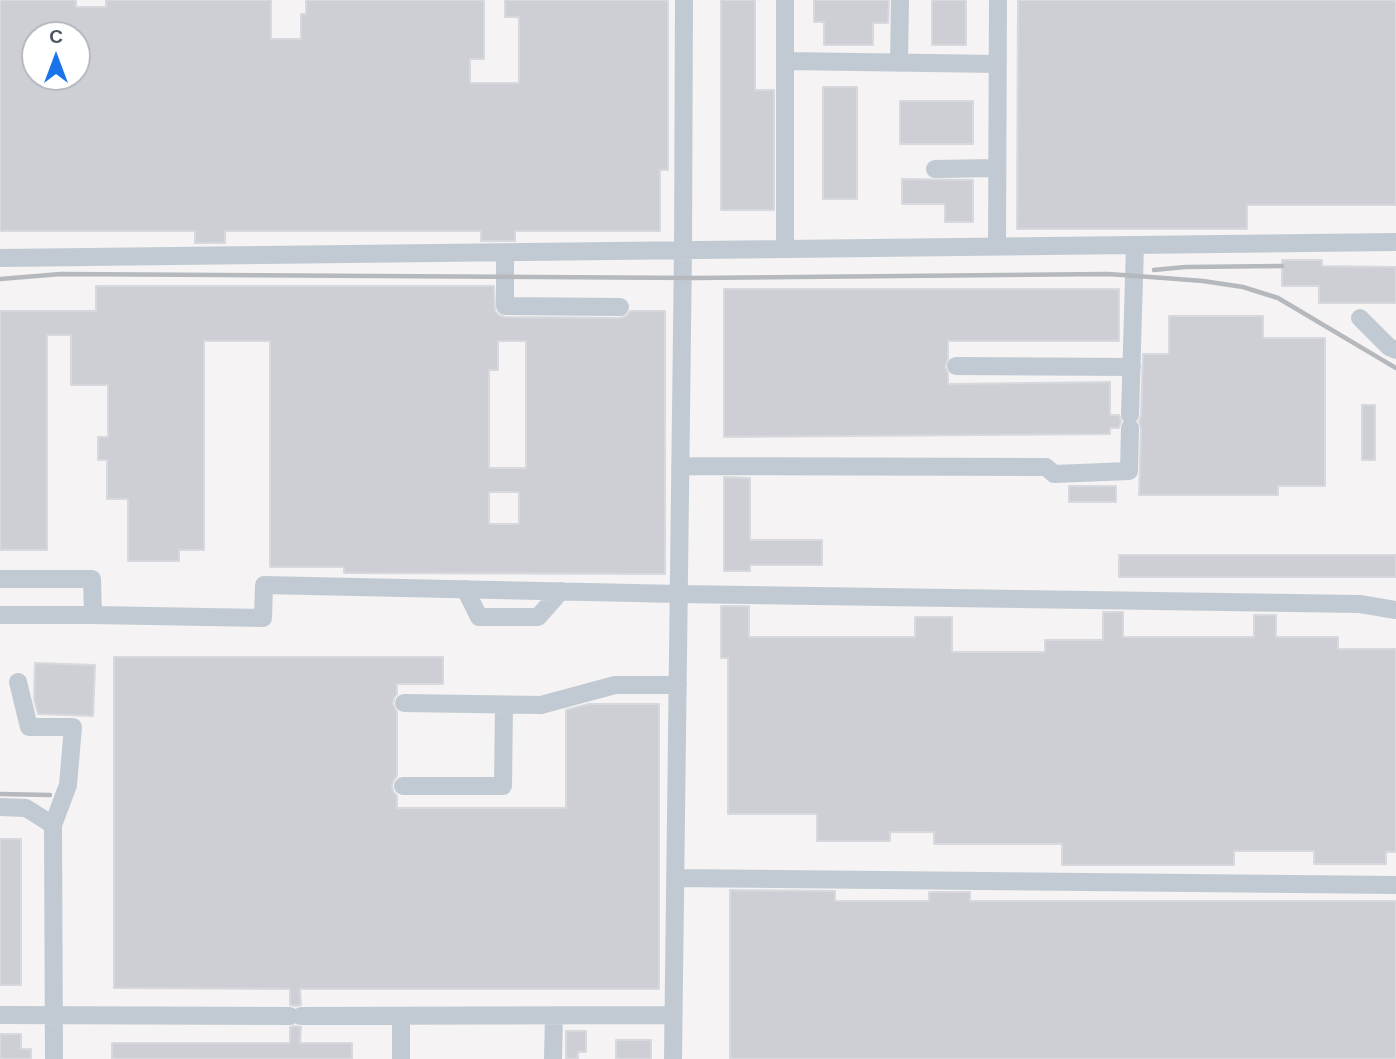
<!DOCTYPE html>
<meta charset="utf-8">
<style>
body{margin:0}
#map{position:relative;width:1396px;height:1059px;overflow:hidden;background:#f5f3f3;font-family:"Work Sans",sans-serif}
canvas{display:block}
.north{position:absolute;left:21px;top:21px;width:70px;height:70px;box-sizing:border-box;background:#fff;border:2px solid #b7bbc0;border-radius:50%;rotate:0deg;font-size:19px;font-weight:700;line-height:28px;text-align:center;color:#4a5661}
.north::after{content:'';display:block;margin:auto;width:24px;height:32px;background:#1a73e8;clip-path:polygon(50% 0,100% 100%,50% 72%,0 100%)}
</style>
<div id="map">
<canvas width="1396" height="1059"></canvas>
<div class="north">С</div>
</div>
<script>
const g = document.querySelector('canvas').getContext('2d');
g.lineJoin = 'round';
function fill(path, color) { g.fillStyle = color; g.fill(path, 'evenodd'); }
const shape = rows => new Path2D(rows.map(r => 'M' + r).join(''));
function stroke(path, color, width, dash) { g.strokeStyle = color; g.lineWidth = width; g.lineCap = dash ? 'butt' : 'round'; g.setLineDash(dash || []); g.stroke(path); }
const building = shape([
 [0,0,76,0,76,7,106,7,106,0,271,0,271,39,301,39,301,14,306,14,306,0,484,0,484,59,470,59,470,83,519,83,519,17,505,17,505,0,668,0,668,170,660,170,660,231,515,231,515,241,481,241,481,231,225,231,225,243,195,243,195,231,0,231,0,0],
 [35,35,77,35,77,77,35,77,35,35],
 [721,0,755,0,755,90,774,90,774,210,721,210,721,0],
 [814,0,889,0,888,23,873,23,873,45,824,45,824,22,814,22,814,0],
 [932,0,966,0,966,45,932,45,932,0],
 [1018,0,1396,0,1396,205,1247,205,1247,229,1017,229,1018,0],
 [823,87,857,87,857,199,823,199,823,87],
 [900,101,973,101,973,144,900,144,900,101],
 [902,179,973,180,973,222,945,222,945,204,902,204,902,179],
 [1282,260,1322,260,1322,266,1396,267,1396,303,1319,303,1319,286,1282,286,1282,260],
 [96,286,494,286,495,311,499,315,505,317,620,318,626,316,630,311,665,311,665,574,344,573,344,567,270,567,270,341,204,341,204,550,179,550,179,561,128,561,128,499,107,499,107,460,98,460,98,437,108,437,108,385,71,385,71,335,47,335,47,550,0,550,0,311,96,311,96,286],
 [498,341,526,341,526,468,489,468,489,370,498,370,498,341],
 [489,492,519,492,519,524,489,524,489,492],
 [724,289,1119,289,1119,341,948,341,948,359,945,367,948,373,948,384,1110,382,1110,415,1119,415,1121,421,1119,428,1110,428,1110,434,724,437,724,289],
 [1169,316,1263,316,1263,338,1325,338,1325,486,1278,486,1278,495,1139,495,1141,428,1139,422,1141,415,1143,354,1169,354,1169,316],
 [1362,405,1375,405,1375,460,1362,460,1362,405],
 [724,477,750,478,750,540,822,540,822,565,750,565,750,571,724,571,724,477],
 [1069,486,1116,486,1116,502,1069,502,1069,486],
 [1119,555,1396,555,1396,577,1119,577,1119,555],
 [721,606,749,606,749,637,915,637,915,617,952,617,952,652,1045,652,1045,640,1103,640,1103,612,1123,612,1123,637,1254,637,1254,615,1276,615,1276,637,1338,637,1338,649,1396,649,1396,852,1386,852,1386,864,1314,864,1314,851,1234,851,1234,865,1062,865,1062,844,934,844,934,832,890,832,890,841,817,841,817,814,728,814,728,658,721,658,721,606],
 [114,657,443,657,443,684,397,684,397,694,394,698,393,704,397,712,397,776,394,780,392,785,393,791,397,796,397,808,566,808,566,710,589,704,659,704,659,989,300,989,301,1005,296,1006,290,1005,290,989,114,988,114,657],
 [35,663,95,665,93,716,38,714,34,699,35,663],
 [0,839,21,839,21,985,0,985,0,839],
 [730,890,835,891,835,901,929,901,929,892,970,892,970,901,1396,901,1396,1059,730,1059,730,890],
 [296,1026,301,1027,300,1043,352,1043,352,1059,112,1059,112,1043,290,1043,290,1027,296,1026],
 [566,1031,586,1031,586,1052,578,1052,578,1059,566,1059,566,1031],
 [0,1034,21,1034,21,1049,31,1049,31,1059,0,1059,0,1034],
 [616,1040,651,1040,651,1059,616,1059,616,1040]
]);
const minor = shape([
 [785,0,785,249],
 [785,61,998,64],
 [899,63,900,0],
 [935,169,997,168],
 [997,246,998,0],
 [505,252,505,306,620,307],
 [0,258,1396,242],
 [1360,318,1389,347,1396,350],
 [956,366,1132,367],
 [1130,415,1135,245],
 [680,466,1046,467,1054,474,1129,471,1130,428],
 [0,579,92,579,93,615,263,618,264,585,679,594,1360,604,1396,610],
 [465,589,479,617,538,617,561,591],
 [0,615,93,615],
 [18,682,29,727,73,727,68,785,53,825],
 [404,703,541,705,615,685,678,685],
 [403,786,503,786,504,705],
 [0,807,26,808,53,825,54,1059],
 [675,878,1396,885],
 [0,1015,290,1016],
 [301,1016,673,1015],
 [401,1059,401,1016],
 [553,1059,554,1016],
 [673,1059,683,250,684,0]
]);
const rail = shape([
 [1154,270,1185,267,1282,266],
 [0,279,61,274,694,278,1108,274,1164,278,1203,281,1243,287,1278,298,1396,368],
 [0,794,50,795]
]);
fill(building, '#cdcfd5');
stroke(building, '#d7d9de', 2);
stroke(minor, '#c1cad2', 18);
stroke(rail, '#b5b8bd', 4.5);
</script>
